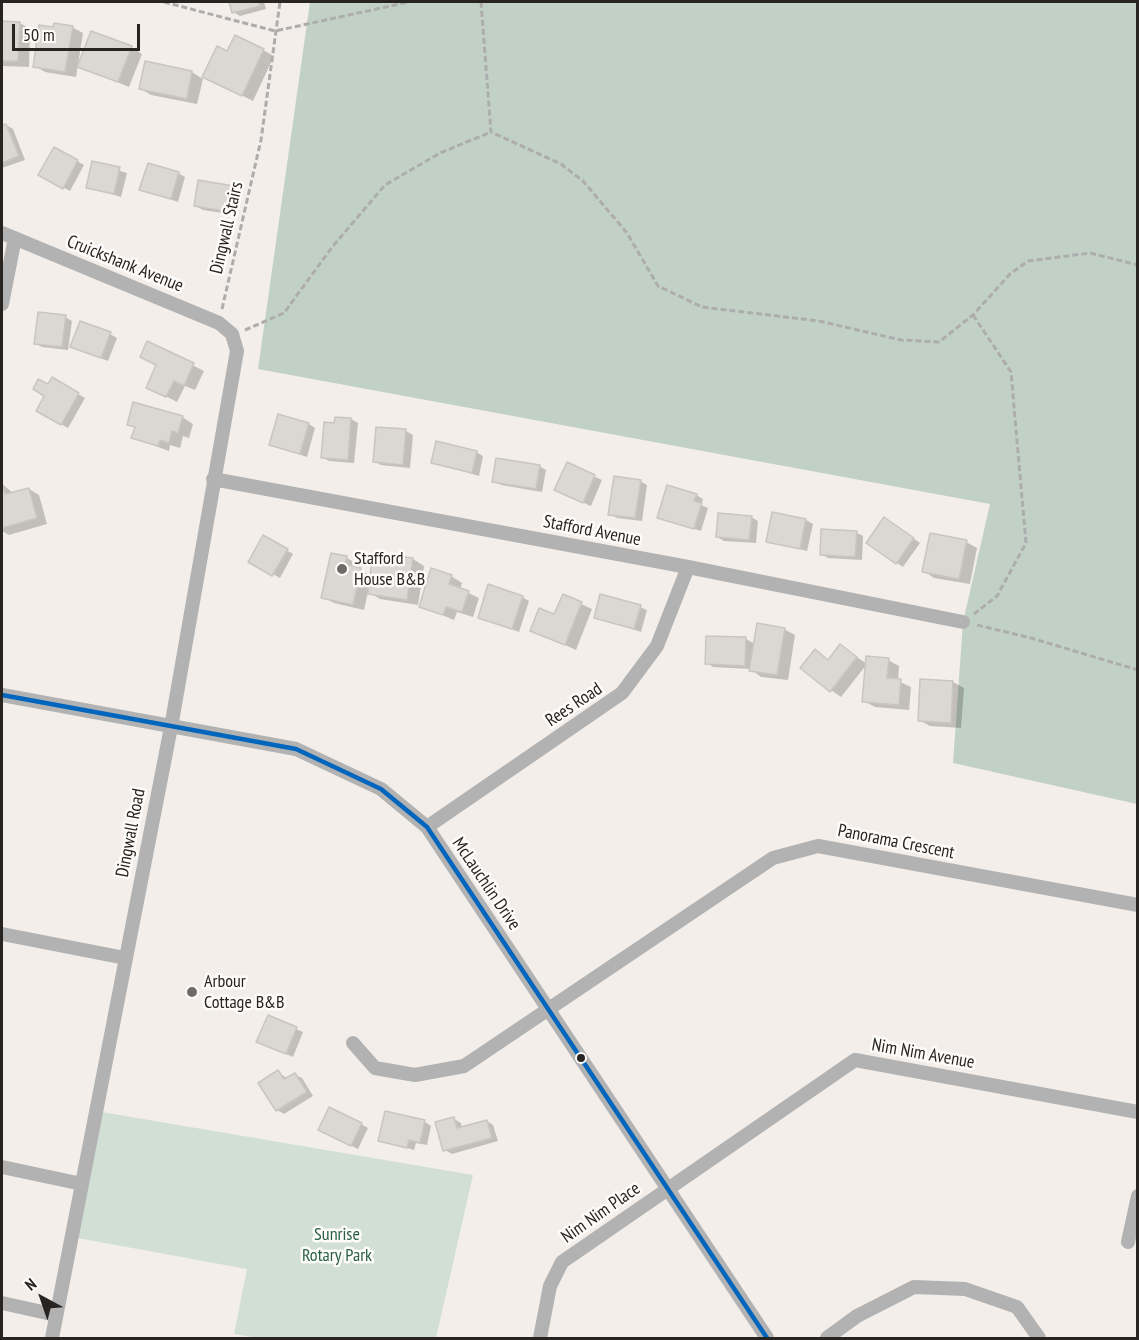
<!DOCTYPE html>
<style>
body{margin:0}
#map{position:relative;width:1139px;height:1340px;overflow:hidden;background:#f3eee9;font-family:"PT Sans Narrow",sans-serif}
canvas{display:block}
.frame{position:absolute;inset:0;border:3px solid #272421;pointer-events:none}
.north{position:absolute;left:12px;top:1268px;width:60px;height:60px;-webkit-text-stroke:4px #fefcfb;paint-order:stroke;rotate:320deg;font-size:16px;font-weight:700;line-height:24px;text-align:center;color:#272421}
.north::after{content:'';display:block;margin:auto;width:21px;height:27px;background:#272421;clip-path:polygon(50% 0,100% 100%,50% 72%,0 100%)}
.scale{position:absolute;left:12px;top:24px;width:128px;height:27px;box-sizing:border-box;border:3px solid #272421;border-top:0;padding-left:8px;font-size:18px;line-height:21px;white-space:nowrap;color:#272421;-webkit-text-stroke:4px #fefcfb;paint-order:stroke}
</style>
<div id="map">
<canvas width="1139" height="1340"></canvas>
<div class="frame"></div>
<div class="north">N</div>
<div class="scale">50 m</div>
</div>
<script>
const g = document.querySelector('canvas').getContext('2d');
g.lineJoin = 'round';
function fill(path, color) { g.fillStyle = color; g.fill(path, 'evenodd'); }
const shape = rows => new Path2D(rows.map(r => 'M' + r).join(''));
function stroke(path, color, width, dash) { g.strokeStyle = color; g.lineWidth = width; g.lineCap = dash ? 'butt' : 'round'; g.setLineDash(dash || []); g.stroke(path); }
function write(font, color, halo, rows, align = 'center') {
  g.font = font + ' "PT Sans Narrow",sans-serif'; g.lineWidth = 5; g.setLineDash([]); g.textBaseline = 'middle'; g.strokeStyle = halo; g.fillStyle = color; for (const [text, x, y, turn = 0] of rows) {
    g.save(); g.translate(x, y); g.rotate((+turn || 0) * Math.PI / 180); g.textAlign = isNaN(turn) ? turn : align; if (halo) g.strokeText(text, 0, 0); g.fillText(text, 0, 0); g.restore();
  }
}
const green = shape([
 [96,1111,473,1175,436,1338,258,1338,234,1334,247,1269,72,1237]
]);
const forest = shape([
 [310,2,1137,2,1137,804,953,763,963,622,990,504,258,369]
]);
const shadow = shape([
 [231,2,264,2,266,9,240,16,233,12],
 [2,22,20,23,30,29,29,67,2,66],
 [72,27,83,33,76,77,45,72,35,66,55,28],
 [131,47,142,54,129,87,79,66],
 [263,50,274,56,253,101,215,82,228,53],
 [146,63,192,72,203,79,197,104,151,95,141,89],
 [6,125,13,129,25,160,2,168,2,127],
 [55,149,84,165,70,191,40,175],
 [94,163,127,173,121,197,88,187],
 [178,173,185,177,178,202,141,189],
 [233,188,240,192,236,215,203,210,196,206],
 [65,317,72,321,68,350,42,347,35,343],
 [110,334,117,338,108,361,79,350],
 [148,343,204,371,195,390,185,386,177,402,156,391,158,366],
 [52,379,85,398,68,428,38,411],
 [182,417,193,424,189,438,183,436,180,448,170,445,169,451,133,438,136,428,128,424],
 [351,419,358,423,354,463,329,461,322,457,336,425],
 [309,424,315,428,307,457,271,445],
 [377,428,406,431,413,435,410,468,381,465,374,461],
 [476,452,483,456,479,476,432,462],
 [567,464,602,480,591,506,563,494],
 [539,466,546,470,542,492,501,485,494,481],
 [640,481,647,485,642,521,617,518,610,514],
 [2,484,13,493,29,489,39,495,47,524,9,535,2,531],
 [696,495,703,499,701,505,708,508,701,531,659,517],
 [751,517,758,521,756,543,724,541,717,537],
 [806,520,813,524,807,551,768,541],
 [892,523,920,543,903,567,897,563],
 [857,533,863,536,862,560,828,558,821,554],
 [264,537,293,554,280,578,250,561],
 [966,542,977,548,970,584,934,578,924,571],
 [397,557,413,559,424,566,418,605,380,599,368,592,364,610,334,603,323,597,347,558,357,564,356,568,372,576,396,565],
 [451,576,462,583,460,589,479,598,473,617,457,612,454,620,420,606],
 [564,596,592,609,576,650,532,630,555,616],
 [522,597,529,601,519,632,479,617],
 [640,607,647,610,641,632,596,617],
 [784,629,795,635,788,680,761,677,751,669,713,667,707,663,746,639,755,644],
 [841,646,867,664,841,697,831,690,815,651,829,660],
 [888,660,899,666,898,681,911,687,909,710,875,707,864,701],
 [953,682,964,688,961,728,930,726,919,720],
 [269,1017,303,1032,293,1057,265,1045],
 [278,1072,288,1079,295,1075,302,1078,313,1096,284,1114,277,1110,260,1084],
 [454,1119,461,1123,462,1128,487,1121,493,1125,498,1141,452,1154,445,1150],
 [425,1122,431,1126,427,1145,416,1143,414,1150,380,1140],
 [361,1124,368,1128,358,1149,327,1134]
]);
const building = shape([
 [229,2,259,2,260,6,232,13,229,2],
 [2,21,20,22,18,61,2,61,2,21],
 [54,23,73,26,65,72,33,67,39,25,53,27,54,23],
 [91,31,132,46,118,82,77,67,91,31],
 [235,35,264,49,242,96,202,77,217,46,227,51,235,35],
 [145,61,192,71,187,99,139,89,145,61],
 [6,124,19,156,2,163,2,125,6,124],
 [54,147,78,160,63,189,38,175,54,147],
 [92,161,120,167,114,194,86,188,92,161],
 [148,163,179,172,171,199,139,190,148,163],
 [198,180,234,186,230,212,194,206,198,180],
 [38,312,66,315,62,347,34,344,38,312],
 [80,321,111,332,101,358,70,347,80,321],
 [147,341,194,363,184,386,174,381,166,397,146,388,156,365,140,357,147,341],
 [52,377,79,393,61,425,36,411,44,396,33,389,38,379,48,384,52,377],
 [133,402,183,416,178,433,172,431,169,443,160,440,158,446,131,438,135,427,127,425,133,402],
 [278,414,309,423,300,454,269,445,278,414],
 [335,417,351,418,348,460,321,458,324,422,334,423,335,417],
 [376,427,406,429,403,465,373,462,376,427],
 [436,441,477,451,472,473,431,463,436,441],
 [496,458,540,465,536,489,492,482,496,458],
 [567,462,595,475,583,503,554,490,567,462],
 [614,476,641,480,635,518,608,515,614,476],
 [2,483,5,494,29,488,37,518,2,528,2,483],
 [667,485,697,494,694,501,702,503,694,529,657,518,667,485],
 [772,512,806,519,800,549,766,542,772,512],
 [718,513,752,516,749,540,716,537,718,513],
 [884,517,914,538,896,564,866,543,884,517],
 [821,529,857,531,855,557,820,555,821,529],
 [930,533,967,540,959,579,922,572,930,533],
 [263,535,288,549,272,576,248,562,263,535],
 [331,553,347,556,345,564,361,568,353,605,321,598,331,553],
 [396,556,413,558,407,600,368,594,372,560,395,563,396,556],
 [431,568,452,575,449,584,469,591,462,612,446,607,443,615,419,607,431,568],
 [488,584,523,596,512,629,478,618,488,584],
 [563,594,582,602,565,645,530,631,539,608,554,614,563,594],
 [600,594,641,605,634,629,594,618,600,594],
 [757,623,785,628,777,675,749,671,757,623],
 [706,636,746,637,745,666,705,664,706,636],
 [840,644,857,657,830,692,800,668,815,649,828,660,840,644],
 [866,656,889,658,887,678,901,679,899,705,862,702,866,656],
 [920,679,953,681,951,723,918,721,920,679],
 [268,1015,297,1027,286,1054,256,1042,268,1015],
 [278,1070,284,1079,295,1073,307,1092,276,1111,258,1083,278,1070],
 [329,1107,362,1123,351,1146,318,1130,329,1107],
 [385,1111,425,1120,420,1143,409,1140,407,1148,378,1141,385,1111],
 [454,1117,457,1128,487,1120,492,1138,443,1151,435,1122,454,1117]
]);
const path = shape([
 [164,2,275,31,409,2],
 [481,2,491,132,561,164,583,181,627,233,658,286,702,307,819,321,901,340,939,342,973,315,1010,274,1028,261,1090,253,1138,265],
 [222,309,261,140,280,2],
 [973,315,1011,372,1026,543,997,596,974,614],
 [245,330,284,313,333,246,385,185,440,153,491,132],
 [977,625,1031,638,1138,670]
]);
const street = shape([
 [2,233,219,323,232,334,237,351,171,727,52,1338],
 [2,304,15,238],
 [213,479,688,567,963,622],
 [2,695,296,749,381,789,427,827,767,1338],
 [427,827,622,693,657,646,688,567],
 [2,934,125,958],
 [353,1043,375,1068,415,1075,464,1066,773,858,818,846,1138,905],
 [2,1167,82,1184],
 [1128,1242,1138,1196],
 [2,1303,56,1315],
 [540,1338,550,1286,562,1262,855,1060,1138,1112],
 [827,1338,857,1316,914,1287,965,1289,1017,1307,1039,1338]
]);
const bus1 = shape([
 [2,695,296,749,381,789,427,827,767,1338]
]);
const markers = [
 [342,569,6,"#6e6b67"],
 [192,992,6,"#6e6b67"],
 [581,1058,5,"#272421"]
];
const streetNames = [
 ["Dingwall Stairs",227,228,-77],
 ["Cruickshank Avenue",125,264,22],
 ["Stafford Avenue",592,531,11],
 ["Rees Road",574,705,-34],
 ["Dingwall Road",131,833,-79],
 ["Panorama Crescent",896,842,11],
 ["McLauchlin Drive",486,884,56],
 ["Nim Nim Avenue",923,1054,10],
 ["Nim Nim Place",601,1213,-35]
];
const poiNames = [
 ["Stafford",354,559],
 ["House B&B",354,580],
 ["Arbour",204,982],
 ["Cottage B&B",204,1003]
];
const parkNames = [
 ["Sunrise",337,1235],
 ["Rotary Park",337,1256]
];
fill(green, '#d1dfd4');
fill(forest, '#c2d1c6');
fill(shadow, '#0003');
fill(building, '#dbd7d3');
stroke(building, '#c9c5c1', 1.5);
stroke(path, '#aeadad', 3, [6, 3]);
stroke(street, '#b2b2b2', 14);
stroke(bus1, '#0065bd', 4.5);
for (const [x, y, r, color] of markers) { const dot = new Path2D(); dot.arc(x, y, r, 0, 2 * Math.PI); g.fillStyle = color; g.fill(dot); stroke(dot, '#fefcfb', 2); }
write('18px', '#272421', '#fefcfb', streetNames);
write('18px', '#272421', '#fefcfb', poiNames, 'left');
write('18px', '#286047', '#fefcfb', parkNames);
</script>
